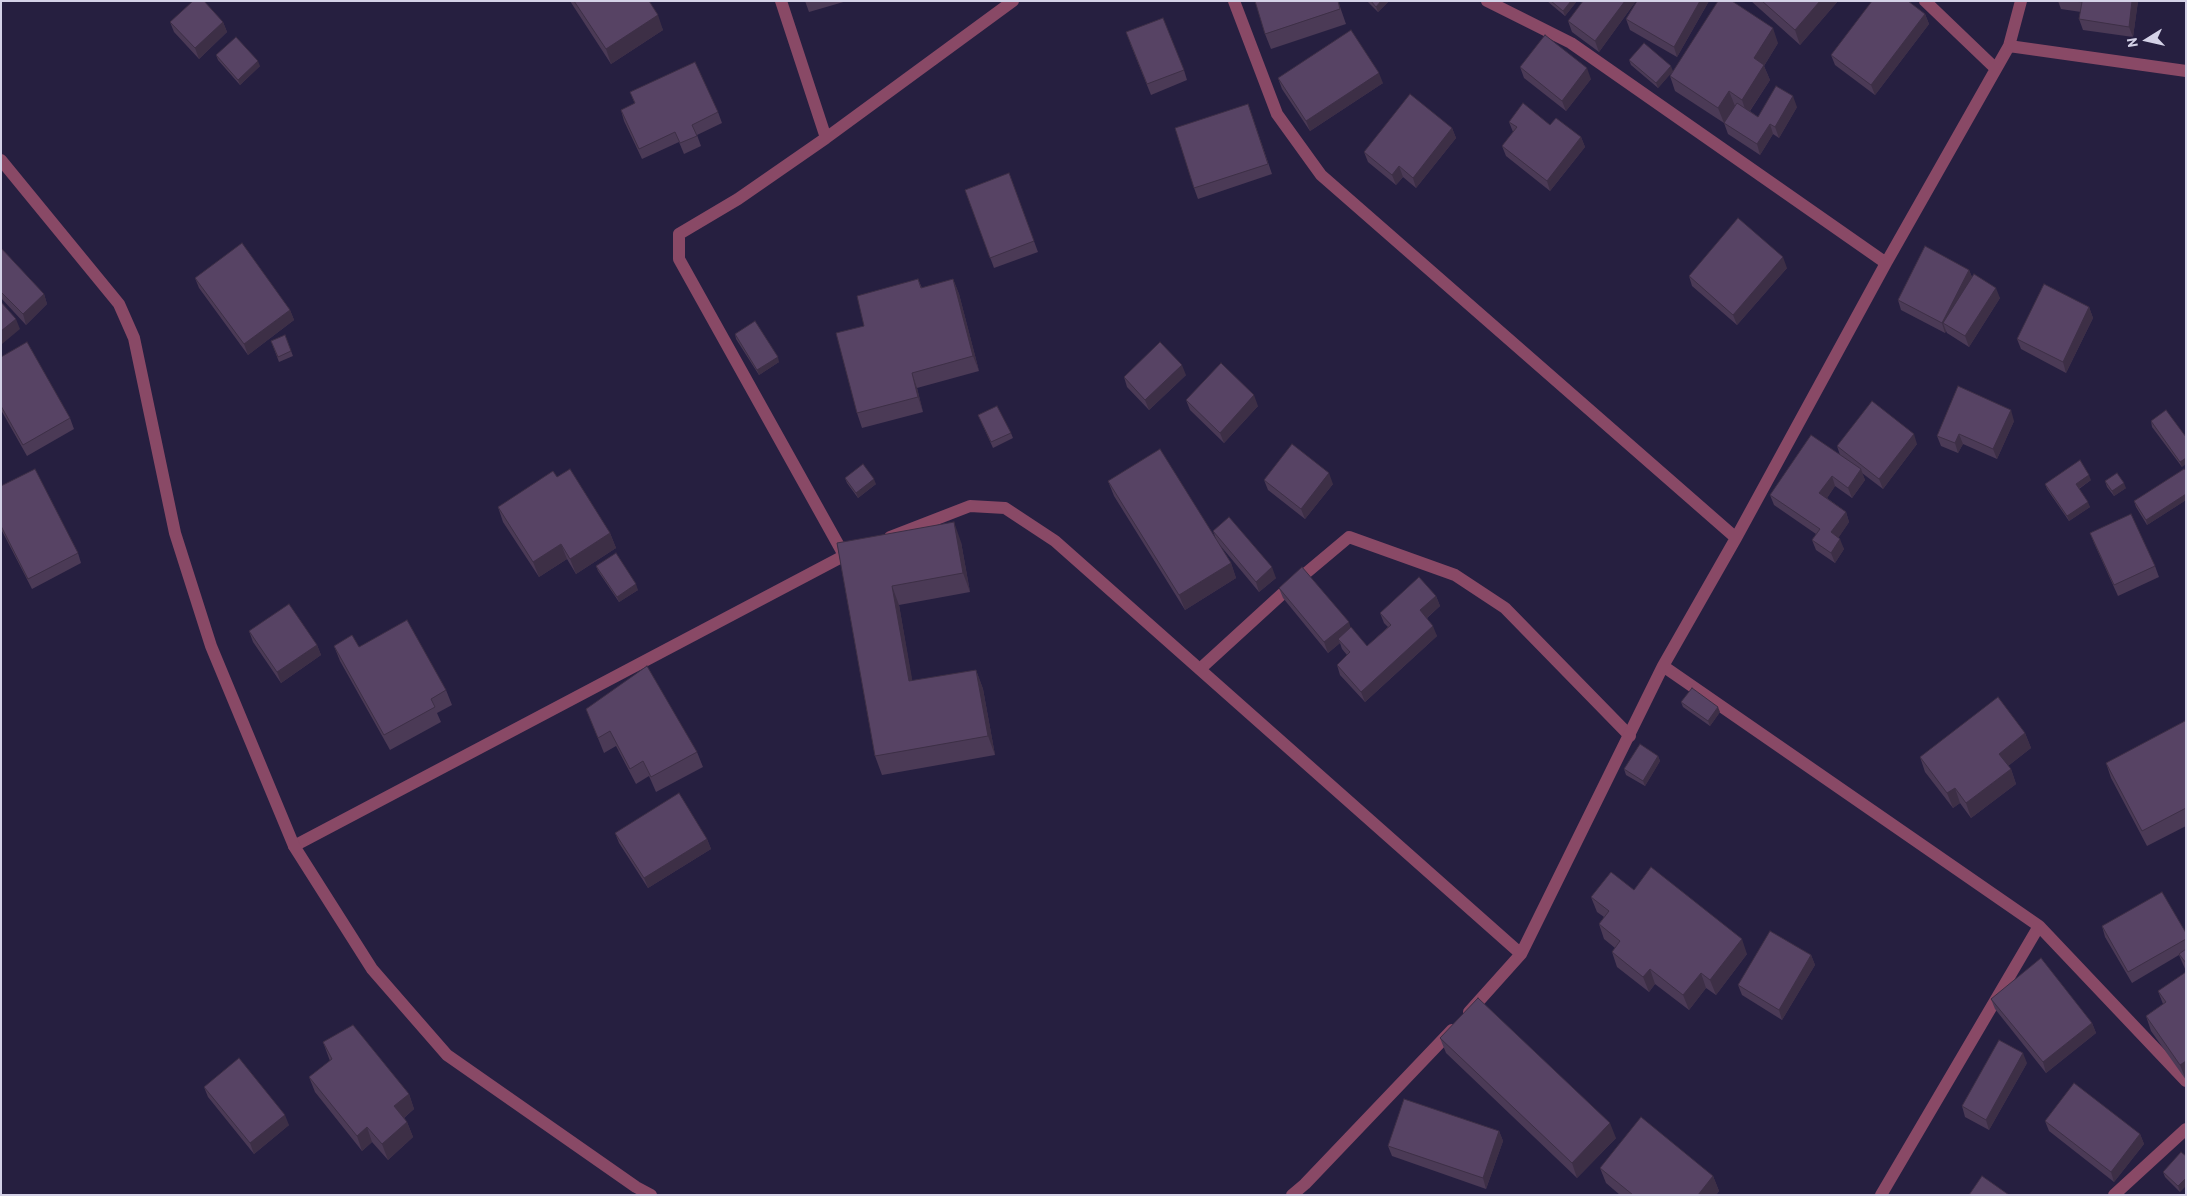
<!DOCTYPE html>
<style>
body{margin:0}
#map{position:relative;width:2187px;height:1196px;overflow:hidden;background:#261f40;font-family:Barlow,sans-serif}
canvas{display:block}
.frame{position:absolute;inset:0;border:2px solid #d4d2e7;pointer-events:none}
.north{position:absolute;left:2122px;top:15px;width:50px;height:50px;-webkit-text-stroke:4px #261f40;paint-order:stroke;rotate:260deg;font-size:14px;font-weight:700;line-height:20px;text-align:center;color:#d4d2e7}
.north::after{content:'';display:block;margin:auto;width:18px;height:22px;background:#d4d2e7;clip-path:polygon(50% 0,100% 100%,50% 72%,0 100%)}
</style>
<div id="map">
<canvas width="2187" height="1196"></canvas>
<div class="frame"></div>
<div class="north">N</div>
</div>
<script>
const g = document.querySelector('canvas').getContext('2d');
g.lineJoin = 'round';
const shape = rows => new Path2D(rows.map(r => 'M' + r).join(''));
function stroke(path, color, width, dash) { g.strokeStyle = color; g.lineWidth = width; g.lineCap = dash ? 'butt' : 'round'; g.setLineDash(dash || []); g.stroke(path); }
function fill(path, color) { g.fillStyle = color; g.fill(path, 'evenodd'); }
const service = shape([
 [1200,669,1293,584,1349,537,1455,575,1505,608,1630,736]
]);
const minor = shape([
 [781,1,826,138],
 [1234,1,1277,114,1321,175,1736,538],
 [1487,1,1571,43,1886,263],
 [1925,1,1996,69],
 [2009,46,2186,71],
 [890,537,970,506,1005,508,1055,541,1521,954],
 [844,555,679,259,679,234,738,199,826,138,1013,1],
 [1663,666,2039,926,2186,1081],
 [294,846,853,551],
 [1469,1012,1521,954,1663,666,1736,538,1886,263,2009,46,2021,1],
 [1292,1195,1305,1184,1452,1030],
 [1881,1195,2039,926],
 [2114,1195,2186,1129]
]);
const tertiary = shape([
 [1,160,119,304,134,338,175,533,211,646,294,846,372,969,447,1055,636,1187,651,1195]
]);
const wall = shape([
 [570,1,649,1,663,30,611,64],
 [805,1,847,1,809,12],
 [1338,1,1346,24,1271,49,1265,34],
 [1367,1,1389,1,1378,12],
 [1547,1,1577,1,1565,16],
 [1636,1,1599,52,1572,32,1568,21],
 [1709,1,1677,57,1630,30,1626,19],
 [1751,1,1838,1,1800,45],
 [2058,1,2138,1,2133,37,2083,30,2079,19,2081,12,2061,9],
 [1925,14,1929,24,1875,95,1835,65,1831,55],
 [170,22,223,22,227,32,199,59,174,32],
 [1130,43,1184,70,1187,80,1151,95],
 [1778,43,1764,66,1770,80,1750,111,1758,117,1797,107,1779,138,1773,134,1760,155,1728,134,1724,123,1735,106,1724,123,1675,91,1670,76,1672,72,1658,88,1631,65,1629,60,1673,71],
 [216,55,260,66,240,85,218,60],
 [1520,67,1591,79,1566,111,1524,78],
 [1278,78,1383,83,1310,131,1282,89],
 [630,92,718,112,722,123,697,135,701,146,684,154,679,142,642,159,624,121,621,110,635,104],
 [1248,104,1272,174,1198,199,1194,188],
 [1509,122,1550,125,1581,137,1585,147,1550,191,1506,156,1502,146,1513,132],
 [1452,128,1456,138,1416,188,1403,177,1396,185,1368,162,1364,152],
 [1009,173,1038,252,994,268,965,190],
 [1,248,44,294,47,304,26,325,1,298],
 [1787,268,1737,325,1692,286,1689,276],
 [1969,270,1972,277,2000,298,1969,347,1947,333,1946,331,1945,333,1901,310,1898,300],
 [195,278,290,310,294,320,248,355,199,288],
 [918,279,922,288,953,279,959,294,979,371,917,388,923,412,862,428,857,413,864,326],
 [2089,307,2093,318,2066,373,2021,349,2017,339],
 [735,334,779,362,759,375,736,339],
 [285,335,293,356,279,362,271,341],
 [1,357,70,418,74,429,27,456,1,410],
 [1186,375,1149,410,1127,387,1124,377],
 [1186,400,1258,406,1224,443,1190,410],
 [978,415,1011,433,1013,438,993,448],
 [2014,421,1997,459,1963,444,1958,453,1941,446,1937,436],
 [2151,421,2186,437,2182,467,2152,427],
 [1917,444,1883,489,1862,473,1865,480,1852,498,1835,486,1827,498,1846,512,1849,522,1838,538,1844,549,1835,563,1816,550,1812,540,1816,534,1774,505,1770,495,1840,455,1837,446],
 [2186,471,2186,500,2147,525,2136,507,2134,501],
 [557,477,610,533,616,548,576,574,567,559,539,577,503,522,498,507],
 [845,478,876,484,858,498,847,483],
 [1264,480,1333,484,1305,519,1268,490],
 [2091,480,2079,489,2090,507,2069,521,2047,489,2045,484],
 [1108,481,1216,539,1213,531,1276,578,1259,592,1219,544,1231,563,1236,578,1185,610,1114,496],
 [2105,481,2126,488,2114,496,2107,487],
 [1,486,78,553,81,563,32,589,1,529],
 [2090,533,2155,566,2159,577,2118,596,2094,543],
 [961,542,970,592,899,605,912,681,976,670,983,689,995,755,882,775,875,756,837,543],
 [596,566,638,590,619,602,598,571],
 [1279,588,1350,627,1367,646,1388,627,1384,623,1380,613,1436,596,1440,606,1427,618,1437,636,1365,702,1340,675,1337,665,1347,655,1342,649,1340,643,1328,653,1283,598],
 [249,631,317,645,321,655,281,683,253,642],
 [334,646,359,647,446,690,452,705,437,713,441,722,390,750,340,661],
 [1681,702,1720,712,1710,726,1683,707],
 [586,709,697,752,703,767,656,792,649,776,636,784,616,746,604,753],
 [2186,724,2186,826,2147,846,2111,778,2106,763],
 [2025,733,2031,748,2008,766,2011,769,2016,784,1971,818,1960,803,1953,808,1925,772,1920,757],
 [1658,756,1660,761,1645,786,1626,775,1624,769],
 [615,833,707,839,711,849,648,888,619,843],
 [1634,890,1747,954,1716,995,1706,988,1689,1010,1655,984,1649,992,1617,967,1612,952,1615,948,1604,939,1599,924,1604,917,1597,912,1591,897],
 [2102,926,2186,933,2186,971,2179,955,2132,983,2105,937],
 [1811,955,1815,965,1782,1020,1742,995,1738,985],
 [2186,972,2186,1080,2151,1031,2146,1016,2163,1004,2158,991],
 [1991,999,2092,1023,2096,1033,2046,1073,1995,1009],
 [1440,1038,1616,1138,1577,1178,1446,1053],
 [323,1042,409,1094,414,1109,404,1118,407,1122,413,1137,388,1160,372,1142,362,1151,315,1092,309,1077,330,1061],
 [2027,1063,1989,1130,1965,1117,1962,1106],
 [204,1087,289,1125,254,1154,208,1097],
 [2045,1121,2140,1134,2144,1144,2114,1182,2049,1131],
 [1499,1131,1503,1141,1486,1189,1392,1156,1388,1146],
 [2186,1156,2180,1192,2165,1177,2163,1172],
 [1600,1168,1713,1176,1719,1191,1716,1195,1620,1195,1606,1183]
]);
const shadedWall = shape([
 [1381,1,1389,1,1378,12,1376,7],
 [1571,1,1577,1,1565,16,1563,11],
 [1625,1,1636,1,1599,52,1595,41],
 [1700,1,1709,1,1677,57,1674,47],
 [1820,1,1838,1,1800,45,1795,30],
 [2132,1,2138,1,2133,37,2129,27],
 [1925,14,1929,24,1875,95,1871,85],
 [658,15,663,30,611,64,606,49],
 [223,22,227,32,199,59,195,48],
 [1773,28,1778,43,1764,66,1770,80,1747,115,1742,100,1754,58],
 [258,61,260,66,240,85,238,80],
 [1671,66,1673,71,1658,88,1656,83],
 [1587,68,1591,79,1566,111,1562,101],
 [1379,73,1383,83,1310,131,1306,121],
 [1729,91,1735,106,1724,123,1718,108],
 [1793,96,1797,107,1779,138,1775,127],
 [1770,124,1773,134,1760,155,1757,144],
 [1452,128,1456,138,1416,188,1413,178],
 [1581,137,1585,147,1550,191,1547,181],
 [1399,166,1403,177,1396,185,1392,175],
 [1783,257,1787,268,1737,325,1733,315],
 [1969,270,1973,280,1943,323,1946,331,1945,333,1942,323],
 [953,279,959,294,979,371,973,356],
 [1996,288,2000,298,1969,347,1965,336],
 [44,294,47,304,26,325,23,314],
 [2089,307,2093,318,2066,373,2063,362],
 [290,310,294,320,248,355,244,344],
 [16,319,20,329,2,344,1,342,1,331],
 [778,357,779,362,759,375,757,370],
 [1182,365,1186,375,1149,410,1145,400],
 [912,373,917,388,923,412,918,397],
 [1254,395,1258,406,1224,443,1220,433],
 [2011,410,2014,421,1997,459,1993,449],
 [1914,434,1917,444,1883,489,1879,479],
 [1959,434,1963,444,1958,453,1955,443],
 [2186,458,2186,464,2182,467,2180,462],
 [1861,469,1865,480,1852,498,1848,488],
 [1329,473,1333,484,1305,519,1301,509],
 [2089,475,2091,480,2078,489,2076,484],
 [1832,476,1835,486,1823,504,1819,493],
 [874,479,876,484,858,498,856,493],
 [2124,483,2126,488,2114,496,2112,491],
 [2186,494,2186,500,2147,525,2146,520],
 [2088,502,2090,507,2069,521,2067,516],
 [1846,512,1849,522,1835,543,1831,532],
 [954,522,961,542,970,592,963,573],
 [610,533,616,548,576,574,570,559],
 [1840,539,1844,549,1835,563,1831,553],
 [561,544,567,559,539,577,533,562],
 [1231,563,1236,578,1185,610,1179,595],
 [1272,567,1276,578,1259,592,1256,582],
 [636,584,638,590,619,602,617,597],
 [892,586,899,605,916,701,909,681],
 [1436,596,1440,606,1424,620,1420,610],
 [1349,622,1352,632,1338,639,1340,643,1328,653,1324,642],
 [1433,626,1437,636,1365,702,1361,692],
 [317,645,321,655,281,683,277,672],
 [976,670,983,689,995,755,988,736],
 [1718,707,1720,712,1710,726,1708,721],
 [2025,733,2031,748,2004,769,1999,754],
 [1658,756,1660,761,1645,786,1643,781],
 [2011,769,2016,784,1971,818,1966,803],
 [1955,788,1960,803,1953,808,1947,793],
 [707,839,711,849,648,888,644,878],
 [1742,939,1747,954,1716,995,1710,980],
 [1811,955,1815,965,1782,1020,1779,1010],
 [1650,969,1655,984,1649,992,1643,977],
 [1701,973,1706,988,1689,1010,1683,995],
 [2092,1023,2096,1033,2046,1073,2043,1062],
 [2023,1053,2027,1063,1989,1130,1986,1120],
 [2186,1061,2186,1080,2180,1065],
 [409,1094,414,1109,400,1121,394,1106],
 [285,1115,289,1125,254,1154,250,1143],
 [407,1122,413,1137,388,1160,382,1144],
 [1610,1123,1616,1138,1577,1178,1572,1163],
 [367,1127,372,1142,362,1151,357,1136],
 [1499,1131,1503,1141,1486,1189,1483,1178],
 [2140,1134,2144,1144,2114,1182,2111,1172],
 [1713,1176,1719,1191,1716,1195,1698,1195],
 [2186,1178,2186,1186,2180,1192,2178,1186]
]);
const building = shape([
 [193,1,204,1,223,22,195,48,170,22,193,1],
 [574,1,649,1,658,15,606,49,574,1],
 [1255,1,1338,1,1340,9,1265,34,1255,1],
 [1371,1,1381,1,1376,7,1371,1],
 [1551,1,1571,1,1563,11,1551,1],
 [1583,1,1625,1,1595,41,1568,21,1583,1],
 [1637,1,1700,1,1674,47,1626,19,1637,1],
 [1718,1,1732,1,1773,28,1754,58,1764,65,1742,100,1729,91,1718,108,1670,76,1718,1],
 [1762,1,1820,1,1795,30,1762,1],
 [1872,1,1908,1,1925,14,1871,85,1831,55,1872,1],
 [2074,1,2132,1,2129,27,2079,19,2082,2,2074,1],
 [1163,18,1184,70,1147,84,1126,32,1163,18],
 [1351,30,1379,73,1306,121,1278,78,1351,30],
 [1545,35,1587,68,1562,101,1520,67,1545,35],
 [236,37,258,61,238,80,216,55,236,37],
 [1644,43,1671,66,1656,83,1629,60,1644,43],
 [695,62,718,112,692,125,697,136,680,143,675,132,639,149,621,110,635,103,630,92,695,62],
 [1776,86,1793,96,1775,127,1770,124,1757,144,1724,123,1737,103,1758,117,1776,86],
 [1410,94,1452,128,1413,178,1399,166,1392,175,1364,152,1410,94],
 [1523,103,1550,125,1556,118,1581,137,1547,181,1502,146,1517,127,1509,122,1523,103],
 [1248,104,1268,164,1194,188,1175,128,1248,104],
 [1009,173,1034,241,990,258,965,190,1009,173],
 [1738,218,1783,257,1733,315,1689,276,1738,218],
 [242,243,290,310,244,344,195,278,242,243],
 [1925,246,1969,270,1942,323,1898,300,1925,246],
 [1,248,44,294,23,314,1,292,1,248],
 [1974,274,1996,288,1965,336,1943,323,1974,274],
 [918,279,921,288,953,279,973,356,912,373,918,397,857,413,836,333,864,326,857,296,918,279],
 [2044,284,2089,307,2063,362,2017,339,2044,284],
 [1,302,16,319,1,331,1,302],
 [755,321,778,357,757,370,735,334,755,321],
 [285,335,291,351,278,357,271,341,285,335],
 [27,342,70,418,23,445,1,406,1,357,27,342],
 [1160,342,1182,365,1145,400,1124,377,1160,342],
 [1221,363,1254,395,1220,433,1186,400,1221,363],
 [1958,386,2011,410,1993,449,1959,434,1955,443,1937,436,1958,386],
 [1872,401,1914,434,1879,479,1837,446,1872,401],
 [997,406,1011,433,991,442,978,415,997,406],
 [2166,410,2186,437,2186,458,2180,462,2151,421,2166,410],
 [1811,435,1861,469,1848,488,1832,476,1819,493,1846,512,1831,532,1840,539,1831,553,1812,540,1820,529,1770,495,1811,435],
 [1292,444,1329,473,1301,509,1264,480,1292,444],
 [1160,449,1231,563,1179,595,1108,481,1160,449],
 [2080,460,2089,475,2076,484,2088,502,2067,516,2045,484,2080,460],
 [863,464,874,479,856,493,845,478,863,464],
 [35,469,78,553,28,579,1,526,1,486,35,469],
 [570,469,610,533,570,559,561,544,533,562,498,507,553,471,557,477,570,469],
 [2184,469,2186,471,2186,494,2146,520,2134,501,2184,469],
 [2117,473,2124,483,2112,491,2105,481,2117,473],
 [2131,514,2155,566,2114,585,2090,533,2131,514],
 [1229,517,1272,567,1256,582,1213,531,1229,517],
 [954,522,963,573,892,586,909,681,976,670,988,736,875,756,837,543,954,522],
 [616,553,636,584,617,597,596,566,616,553],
 [1302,567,1349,622,1324,642,1279,588,1302,567],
 [1419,577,1436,596,1420,610,1433,626,1361,692,1337,665,1350,652,1338,639,1351,627,1367,646,1391,625,1380,613,1419,577],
 [289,604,317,645,277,672,249,631,289,604],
 [407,620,446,690,431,699,435,707,384,735,334,646,352,635,359,647,407,620],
 [647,666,697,752,651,777,643,761,630,769,610,731,598,738,586,709,647,666],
 [1692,688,1718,707,1708,721,1681,702,1692,688],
 [1998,697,2025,733,1999,754,2011,769,1966,803,1955,788,1947,793,1920,757,1998,697],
 [2185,721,2186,724,2186,808,2142,831,2106,763,2185,721],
 [1640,744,1658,756,1643,781,1624,769,1640,744],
 [679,793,707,839,644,878,615,833,679,793],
 [1651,867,1742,939,1710,980,1701,973,1683,995,1650,969,1643,977,1612,952,1620,941,1599,924,1609,911,1591,897,1611,872,1634,890,1651,867],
 [2162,892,2186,933,2186,939,2128,972,2102,926,2162,892],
 [1770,931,1811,955,1779,1010,1738,985,1770,931],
 [2186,949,2186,963,2179,954,2186,949],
 [2041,958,2092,1023,2043,1062,1991,999,2041,958],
 [2186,972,2186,1061,2180,1065,2146,1016,2166,1002,2158,991,2186,972],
 [1478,998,1610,1123,1572,1163,1440,1038,1478,998],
 [353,1025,409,1094,394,1106,407,1122,382,1144,367,1127,357,1136,309,1077,332,1059,323,1042,353,1025],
 [1999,1040,2023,1053,1986,1120,1962,1106,1999,1040],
 [239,1058,285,1115,250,1143,204,1087,239,1058],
 [2074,1083,2140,1134,2111,1172,2045,1121,2074,1083],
 [1404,1099,1499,1131,1483,1178,1388,1146,1404,1099],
 [1641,1117,1713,1176,1698,1195,1633,1195,1600,1168,1641,1117],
 [2181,1152,2186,1156,2186,1178,2178,1186,2163,1172,2181,1152],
 [1982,1176,2009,1195,1969,1195,1982,1176]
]);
stroke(service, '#894966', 12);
stroke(minor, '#894966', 12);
stroke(tertiary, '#894966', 12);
fill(wall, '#4b3a56');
fill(shadedWall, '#3d2f46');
fill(building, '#574364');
stroke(building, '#3d2f46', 1);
</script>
